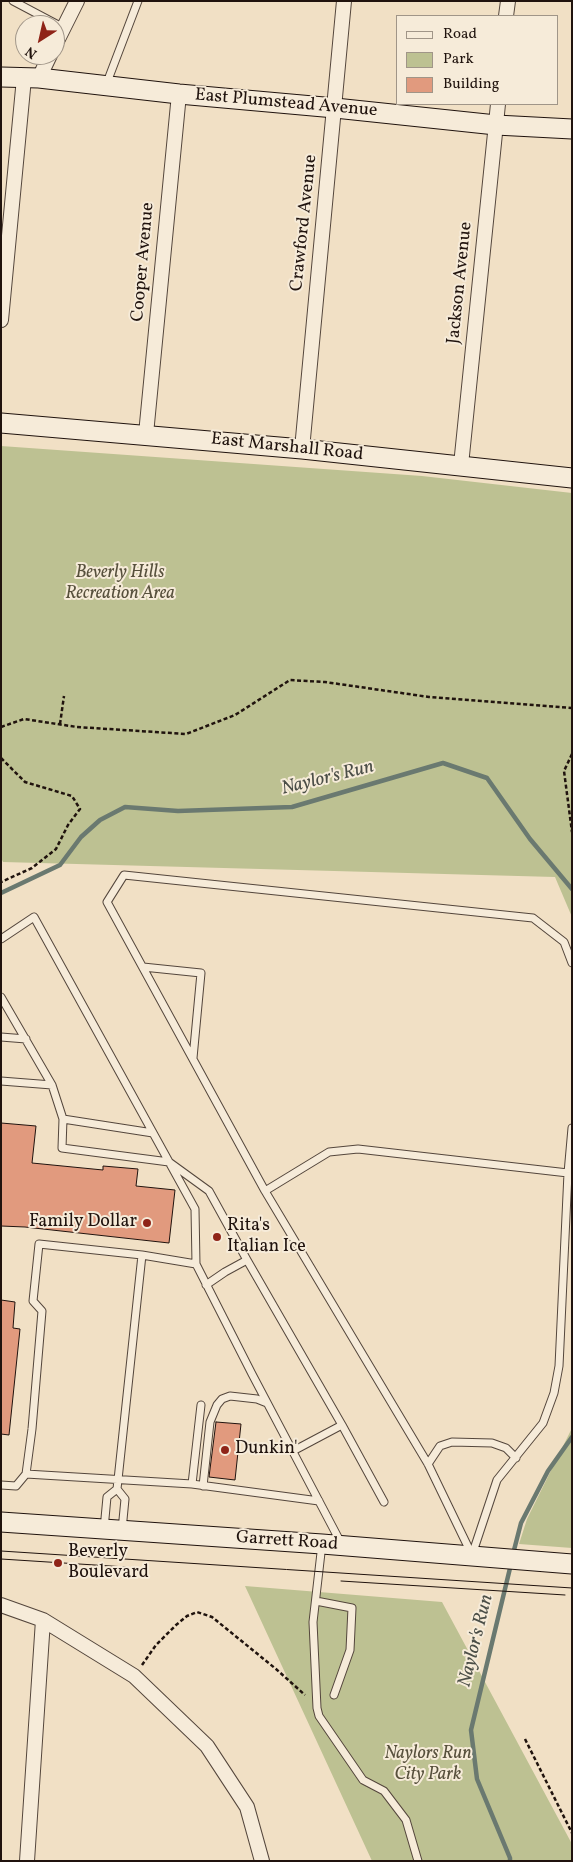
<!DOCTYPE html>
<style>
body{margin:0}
#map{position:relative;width:573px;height:1862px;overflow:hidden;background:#f1e0c5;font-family:Vollkorn,serif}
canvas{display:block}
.frame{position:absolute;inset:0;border:2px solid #20130e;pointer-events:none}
.legend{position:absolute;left:396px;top:15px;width:162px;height:90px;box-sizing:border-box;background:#f6ebd9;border:1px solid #a09588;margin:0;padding:6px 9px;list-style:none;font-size:15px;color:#20130e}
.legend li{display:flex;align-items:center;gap:10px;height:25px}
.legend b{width:25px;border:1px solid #a09588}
.north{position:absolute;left:15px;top:15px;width:50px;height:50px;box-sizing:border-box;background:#f6ebd9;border:1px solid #a09588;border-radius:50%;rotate:215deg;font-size:14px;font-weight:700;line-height:20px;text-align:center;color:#20130e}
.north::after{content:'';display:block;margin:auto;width:18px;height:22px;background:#8f2418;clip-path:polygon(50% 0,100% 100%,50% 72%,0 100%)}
</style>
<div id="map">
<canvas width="573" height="1862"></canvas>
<div class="frame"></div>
<ul class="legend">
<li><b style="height:6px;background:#f6ebd9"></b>Road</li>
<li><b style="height:14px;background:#bdc192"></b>Park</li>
<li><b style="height:14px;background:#e19a7e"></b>Building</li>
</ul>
<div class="north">N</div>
</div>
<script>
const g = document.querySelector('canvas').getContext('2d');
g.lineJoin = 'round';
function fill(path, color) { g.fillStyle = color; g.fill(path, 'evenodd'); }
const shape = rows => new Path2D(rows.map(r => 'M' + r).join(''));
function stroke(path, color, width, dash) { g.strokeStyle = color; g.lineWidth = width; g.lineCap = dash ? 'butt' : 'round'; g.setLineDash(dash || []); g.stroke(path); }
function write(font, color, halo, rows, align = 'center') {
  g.font = font + ' Vollkorn,serif'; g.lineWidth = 4; g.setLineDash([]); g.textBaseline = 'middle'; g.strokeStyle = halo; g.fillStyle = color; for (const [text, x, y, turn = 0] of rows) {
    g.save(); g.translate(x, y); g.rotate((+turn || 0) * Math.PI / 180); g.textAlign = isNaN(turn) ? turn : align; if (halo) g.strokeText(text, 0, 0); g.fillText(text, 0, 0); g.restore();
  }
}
const green = shape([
 [1,446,422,476,572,493,572,917,555,877,3,862,1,858],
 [572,1428,572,1548,519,1544,527,1519],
 [245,1586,442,1602,572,1844,572,1861,372,1861]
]);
const stream = shape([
 [1,893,60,865,81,837,100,820,125,807,178,811,292,807,443,763,487,778,530,839,572,889],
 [513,1554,521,1523,548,1471,572,1437],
 [510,1861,510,1858,477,1779,471,1730,511,1564]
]);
const building = shape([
 [1,1123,36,1126,32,1163,103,1170,103,1166,138,1169,136,1186,175,1190,169,1243,25,1227,1,1226,1,1123],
 [1,1300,15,1302,13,1328,20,1329,9,1435,1,1434,1,1300],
 [216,1422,241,1424,235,1480,209,1477,216,1422]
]);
const path = shape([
 [60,724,64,696],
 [1,727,24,719,77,727,186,734,235,715,290,680,325,682,429,697,572,708],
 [572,754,564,771,572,832],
 [1,758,25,782,72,796,80,809,68,825,56,849,32,868,1,882],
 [142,1665,156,1645,176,1625,187,1616,197,1612,212,1617,276,1669,305,1695],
 [525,1739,572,1833]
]);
const lane = shape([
 [13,1,64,28],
 [106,85,138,1],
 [1,939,34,917,195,1209,196,1264,252,1374,341,1543],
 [143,967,201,973,193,1058],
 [1,997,52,1085,1,1081],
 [1,1037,26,1039],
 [52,1085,63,1119],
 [153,1133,63,1119,62,1148,169,1162,209,1191,247,1260,342,1425],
 [568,1173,358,1149,329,1152,265,1191,107,902,124,875,533,918,564,942,572,963],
 [265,1191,428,1464,471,1553],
 [142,1255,39,1244,33,1301,42,1311,32,1429,26,1474,192,1484,319,1501],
 [206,1285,225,1272,247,1260],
 [293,1451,342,1425,384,1502],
 [428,1464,440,1446,452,1442,492,1443,506,1448,516,1458],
 [192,1484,201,1405],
 [1,1485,16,1486,26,1474],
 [203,1486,210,1422,217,1405,222,1399,230,1396,257,1399,267,1403],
 [117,1489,142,1255,196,1264],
 [104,1529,107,1497,117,1489,125,1499,122,1530],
 [322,1544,313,1622,317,1708,319,1716,363,1780,384,1791,406,1820,418,1861],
 [472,1555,497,1480,543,1423,554,1393,559,1366,568,1173,572,1128],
 [316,1601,352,1608,350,1650,334,1695]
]);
const street = shape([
 [506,16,508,1],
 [55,45,77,1],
 [39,78,50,55],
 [1,320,24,78],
 [146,434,179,94],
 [302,449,344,1],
 [461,465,498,104],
 [1,1605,43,1620,134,1676,207,1746,247,1807,262,1861],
 [27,1861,43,1620]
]);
const secondary = shape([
 [1,77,39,78,179,94,335,108,496,125,572,129],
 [1,423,302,449,572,478],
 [1,1522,322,1544,572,1564]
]);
const tram = shape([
 [1,1551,572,1588],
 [1,1559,126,1567],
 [341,1581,565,1595]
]);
const markers = [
 [147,1223,5,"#8f2418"],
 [217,1237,5,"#8f2418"],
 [225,1450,5,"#8f2418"],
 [58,1563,5,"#8f2418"]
];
const streetNames = [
 ["East Plumstead Avenue",286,104,5],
 ["Crawford Avenue",305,223,-84],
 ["Cooper Avenue",144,262,-85],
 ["Jackson Avenue",461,283,-84],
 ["East Marshall Road",287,448,6],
 ["Garrett Road",287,1542,4]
];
const parkNames = [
 ["Beverly Hills",120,574],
 ["Recreation Area",120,595],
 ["Naylors Run",428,1755],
 ["City Park",428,1776]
];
const poiNames = [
 ["Family Dollar",137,1223,"right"],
 ["Rita's",227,1227],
 ["Italian Ice",227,1248],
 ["Dunkin'",235,1450],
 ["Beverly",68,1553],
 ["Boulevard",68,1574]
];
const waterNames = [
 ["Naylor's Run",328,779,-14],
 ["Naylor's Run",477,1641,-76]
];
fill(green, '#bdc192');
stroke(stream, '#6a7970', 4.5);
fill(building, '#e19a7e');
stroke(building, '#20130e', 1);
stroke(lane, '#54463c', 9);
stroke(street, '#54463c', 16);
stroke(secondary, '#20130e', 21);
stroke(path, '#20130e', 2.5, [4, 2.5]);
stroke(lane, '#f6ebd9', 7);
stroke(street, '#f6ebd9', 14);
stroke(secondary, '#f6ebd9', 19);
stroke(tram, '#20130e', 1);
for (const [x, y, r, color] of markers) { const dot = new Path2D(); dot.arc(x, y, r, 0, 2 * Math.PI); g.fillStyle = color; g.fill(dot); stroke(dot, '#f6ebd9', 2); }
write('18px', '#20130e', '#f6ebd9', streetNames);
write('italic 18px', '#57503c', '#f6ebd9', parkNames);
write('18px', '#20130e', '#f6ebd9', poiNames, 'left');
write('italic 19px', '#4b4e47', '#f6ebd9', waterNames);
</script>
